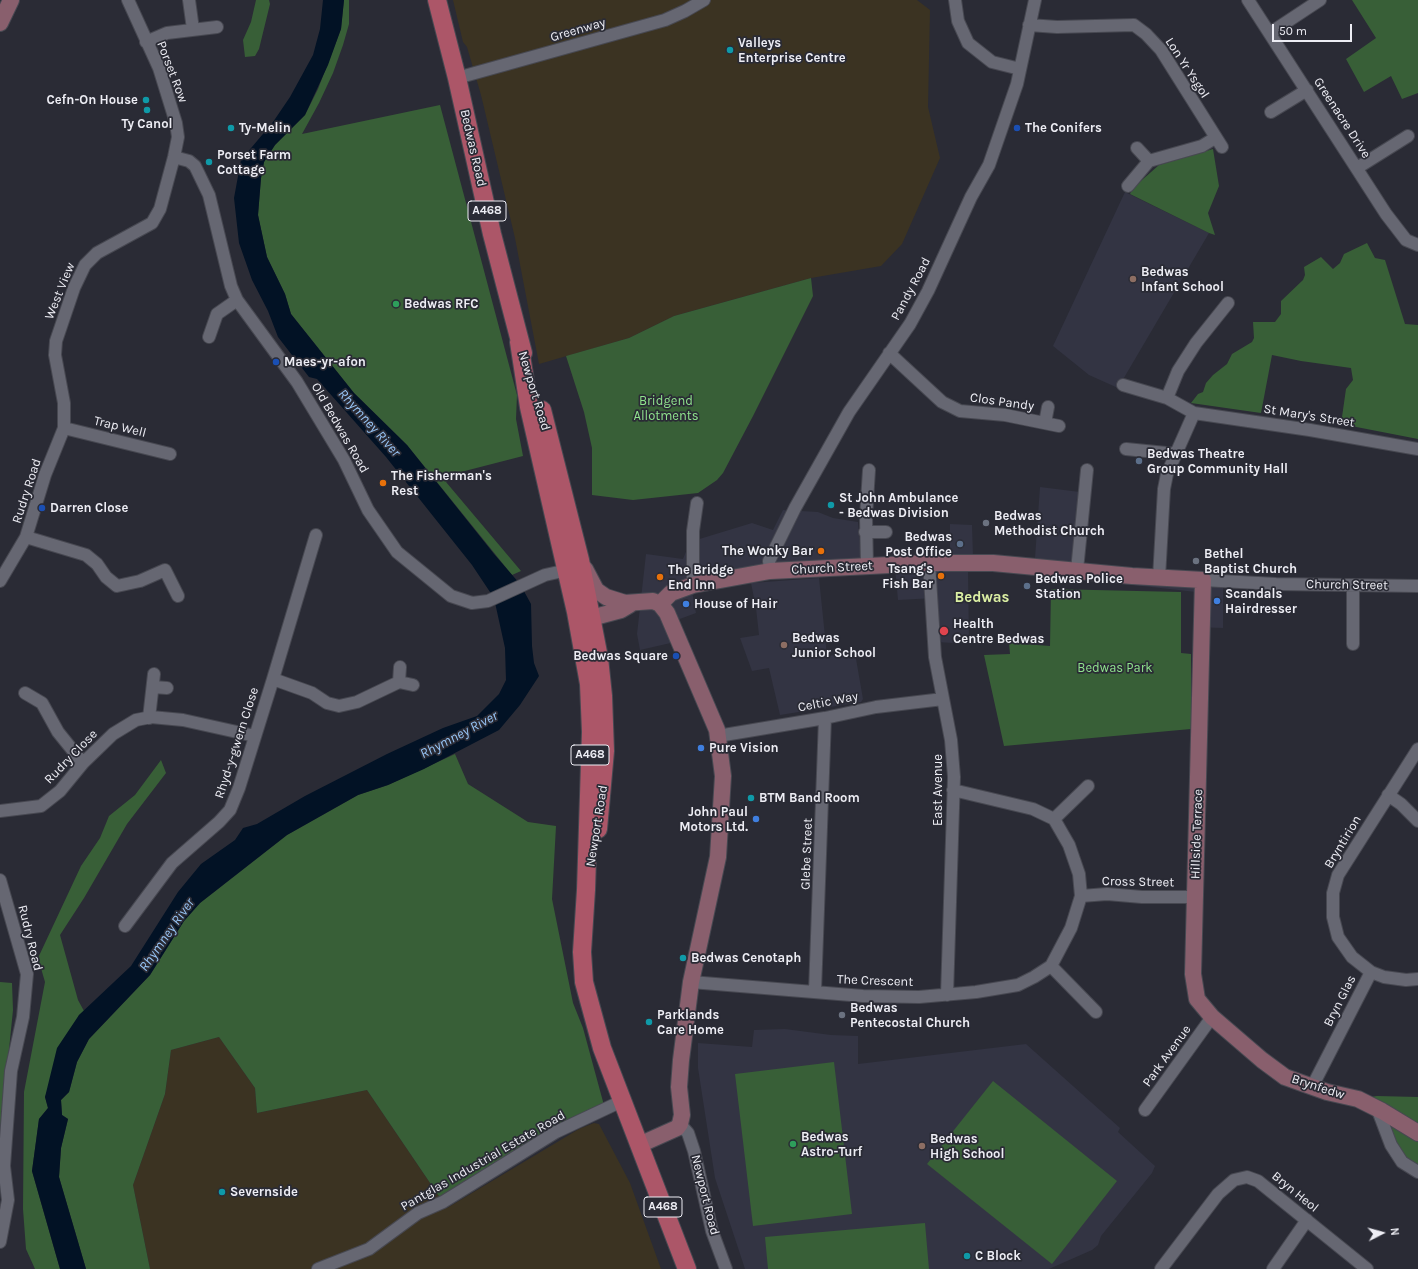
<!DOCTYPE html>
<style>
body{margin:0}
#map{position:relative;width:1418px;height:1269px;overflow:hidden;background:#2a2b35;font-family:Karla,sans-serif}
canvas{display:block}
.north{position:absolute;left:1362px;top:1213px;width:40px;height:40px;-webkit-text-stroke:3px #2a2b35;paint-order:stroke;rotate:84deg;font-size:11px;font-weight:700;line-height:16px;text-align:center;color:#ededf4}
.north::after{content:'';display:block;margin:auto;width:14px;height:18px;background:#ededf4;clip-path:polygon(50% 0,100% 100%,50% 72%,0 100%)}
.scale{position:absolute;left:1272px;top:24px;width:80px;height:18px;box-sizing:border-box;border:2px solid #ededf4;border-top:0;padding-left:5px;font-size:12px;line-height:14px;white-space:nowrap;color:#ededf4;-webkit-text-stroke:3px #2a2b35;paint-order:stroke}
</style>
<div id="map">
<canvas width="1418" height="1269"></canvas>
<div class="north">N</div>
<div class="scale">50 m</div>
</div>
<script>
const g = document.querySelector('canvas').getContext('2d');
g.lineJoin = 'round';
function fill(path, color) { g.fillStyle = color; g.fill(path, 'evenodd'); }
const shape = rows => new Path2D(rows.map(r => 'M' + r).join(''));
function stroke(path, color, width, dash) { g.strokeStyle = color; g.lineWidth = width; g.lineCap = dash ? 'butt' : 'round'; g.setLineDash(dash || []); g.stroke(path); }
function write(font, color, halo, rows, align = 'center') {
  g.font = font + ' Karla,sans-serif'; g.lineWidth = 3.5; g.setLineDash([]); g.textBaseline = 'middle'; g.strokeStyle = halo; g.fillStyle = color; for (const [text, x, y, turn = 0] of rows) {
    g.save(); g.translate(x, y); g.rotate((+turn || 0) * Math.PI / 180); g.textAlign = isNaN(turn) ? turn : align; if (halo) g.strokeText(text, 0, 0); g.fillText(text, 0, 0); g.restore();
  }
}
const built = shape([
 [1125,192,1209,233,1118,388,1089,375,1053,346],
 [1040,487,1088,493,1081,566,1223,575,1223,628,1195,627,1196,592,1017,572,968,569,969,644,937,642,935,598,898,600,895,568,754,580,692,591,696,613,669,623,675,642,640,650,637,634,646,554,683,559,690,542,706,537,752,523,773,530,783,510,818,512,833,518,858,522,861,559,950,555,950,524,972,525,973,557,1035,558],
 [819,578,827,656,855,653,863,699,861,702,780,715,769,668,752,671,740,638,759,635,756,608,751,583],
 [785,1029,831,1035,858,1036,858,1064,1026,1044,1120,1128,1118,1132,1155,1166,1152,1173,1101,1236,1098,1245,1092,1250,1049,1269,745,1269,715,1178,698,1068,698,1043,752,1047,754,1030]
]);
const industrial = shape([
 [453,0,917,0,930,10,928,107,940,158,902,244,881,266,811,278,674,316,629,338,539,364,515,238,481,95,467,47,463,42],
 [219,1037,255,1088,257,1113,367,1090,447,1208,579,1129,594,1123,599,1124,630,1183,661,1269,150,1269,133,1185,165,1094,171,1050]
]);
const green = shape([
 [256,0,269,0,270,4,259,49,255,56,245,57,243,40,251,22],
 [344,0,349,0,349,24,343,45,333,73,319,103,302,134,440,105,517,395,516,419,523,456,457,473,446,482,521,571,512,575,407,445,354,393,291,314,285,294,267,257,258,215,261,178,264,162,275,145,305,115,318,89,341,29],
 [1352,0,1418,0,1418,93,1402,99,1391,76,1364,92,1346,59,1376,38],
 [1213,149,1219,186,1208,213,1215,235,1209,233,1130,194,1133,188,1159,165],
 [1367,243,1375,258,1385,260,1405,324,1418,325,1418,439,1341,424,1346,389,1353,380,1351,368,1301,361,1272,355,1261,413,1191,403,1198,394,1203,392,1206,383,1213,375,1227,364,1232,354,1252,342,1254,338,1253,322,1275,322,1281,314,1281,301,1303,280,1305,275,1304,267,1321,257,1333,269,1340,263,1344,254],
 [811,278,813,296,753,416,723,473,717,480,698,493,633,500,592,495,592,448,584,412,566,356,629,338,674,316],
 [1051,589,1181,592,1181,653,1191,654,1191,729,1004,746,984,655,1010,654,1009,643,1050,646],
 [455,754,468,784,528,822,556,826,552,899,573,1003,583,1028,605,1109,443,1202,367,1090,257,1113,255,1088,219,1037,171,1050,165,1094,133,1185,150,1269,86,1269,59,1177,61,1148,68,1119,62,1115,61,1100,69,1092,77,1062,89,1039,150,975,184,921,200,903,287,835,358,795,388,785],
 [161,760,166,773,127,824,84,898,60,935,78,1000,84,1011,79,1015,45,1097,48,1108,39,1119,32,1171,60,1269,35,1269,26,1249,23,1209,24,1092,45,982,38,958,81,866,100,838,109,816,135,795],
 [0,982,12,983,13,1010,6,1079,0,1180],
 [834,1062,852,1214,753,1226,735,1074],
 [993,1081,1117,1181,1052,1264,927,1164],
 [1377,1096,1418,1097,1418,1172,1409,1168,1377,1108,1358,1099],
 [925,1223,929,1269,768,1269,765,1237]
]);
const water = shape([
 [323,0,344,0,341,29,328,65,305,115,275,145,264,162,261,178,258,215,267,257,285,294,291,314,354,393,407,445,494,554,520,584,531,604,532,646,534,663,539,676,520,705,499,730,424,769,388,785,358,795,287,835,200,903,184,921,150,975,89,1039,77,1062,69,1092,61,1100,62,1115,68,1119,61,1148,59,1177,86,1269,60,1269,32,1171,39,1119,48,1108,45,1097,57,1048,79,1015,131,966,178,892,201,864,235,840,243,828,257,824,305,796,387,754,443,728,477,716,499,694,506,680,505,648,494,598,472,565,386,457,317,379,309,377,278,337,268,311,252,280,239,243,234,198,241,160,273,122,290,97,313,55,320,29]
]);
const street = shape([
 [189,0,193,29],
 [955,0,958,21,968,43,992,62,1020,69],
 [1248,0,1386,214,1406,240,1418,245],
 [1029,25,1057,27,1134,25,1146,34,1161,50,1222,147],
 [1270,33,1320,0],
 [146,42,167,33,217,27],
 [457,78,665,20,685,11,704,0],
 [1271,112,1307,90],
 [1137,148,1149,161],
 [174,157,189,161,195,166,209,195,231,286,237,300,297,382,344,460,368,510,397,552,451,596,472,603,488,601,545,575,572,569],
 [1357,168,1408,136],
 [1128,186,1149,161,1202,146,1215,138],
 [209,337,217,314,237,300],
 [889,353,942,402,960,411,1005,415,1059,426],
 [1123,385,1167,398,1194,413],
 [1167,398,1178,371,1196,343,1228,303],
 [1045,423,1048,407],
 [64,428,170,454],
 [1126,449,1176,454],
 [865,532,886,532],
 [26,537,86,555,97,564,106,577,117,586,140,581,165,570,178,596],
 [929,563,935,657,951,740,954,777,947,995],
 [867,565,866,517,869,470],
 [1077,570,1087,470],
 [770,571,769,561,795,508,849,412,910,324,928,291,971,197,989,165,1017,84,1035,0],
 [1159,578,1164,489,1167,474,1194,413,1310,430,1418,449],
 [1203,580,1276,584,1418,586],
 [0,581,26,537,45,475,64,428,64,403,55,355,56,341,74,288,85,265,97,253,152,223,160,209,174,157,178,137,176,123,159,68,128,0],
 [693,585,693,531,697,503],
 [1353,644,1353,585],
 [273,679,312,693,327,703,339,706,357,702,399,682,400,667],
 [399,682,413,685],
 [153,687,167,688],
 [25,693,42,703,58,732,83,763],
 [149,718,154,674],
 [718,736,825,718,876,707,943,699],
 [1388,795,1401,804,1418,821],
 [0,811,41,806,60,791,83,763,113,734,136,720,151,717,183,720,255,736],
 [1054,819,1088,786],
 [0,880,27,974,23,1017,11,1071,4,1166,8,1200,0,1242],
 [1081,896,1107,894,1142,897,1195,897],
 [125,926,172,863,219,822,230,810,239,788,273,679,316,535],
 [1051,966,1096,1012],
 [1371,972,1352,957,1338,937,1333,917,1333,893,1338,875,1418,749],
 [691,982,863,996,919,997,976,992,1018,985,1034,977,1051,966,1071,928,1081,896,1079,874,1069,845,1054,819,1033,809,953,790],
 [815,991,825,718],
 [1312,1087,1371,972,1384,977,1406,980,1418,979],
 [1377,1108,1391,1145,1402,1162,1418,1172],
 [1145,1110,1212,1017],
 [680,1124,688,1133,694,1151,712,1231,726,1269],
 [318,1269,369,1249,418,1213,443,1202,556,1132,622,1101],
 [1161,1269,1218,1194,1234,1180,1247,1177,1258,1181,1367,1269],
 [1273,1269,1307,1220]
]);
const secondary = shape([
 [0,23,11,0],
 [585,569,596,590,606,597,625,603,653,601,660,604,667,613,717,730,723,776,718,857,691,982,681,1060,679,1087,682,1115,680,1124,677,1128,639,1145],
 [660,604,671,593,693,585,770,571,929,563,993,563,1132,576,1203,580,1193,974,1197,999,1212,1017,1262,1060,1285,1077,1327,1092,1358,1099,1382,1111,1418,1133],
 [580,621,621,610,631,604]
]);
const primary = shape([
 [437,0,457,78,492,234,523,353],
 [519,342,529,407,576,612,589,684,591,732,586,890,582,952,584,982,602,1048,687,1269],
 [542,410,580,560,599,658,603,696,605,751,598,829]
]);
const markers = [
 [730,50,4,"#0f9aa8"],
 [146,100,4,"#0f9aa8"],
 [147,110,4,"#0f9aa8"],
 [231,128,4,"#0f9aa8"],
 [1017,128,4,"#1a4fb4"],
 [209,162,4,"#0f9aa8"],
 [1133,279,4,"#8d6e63"],
 [396,304,4,"#2e9e5b"],
 [276,362,4,"#1a4fb4"],
 [1139,461,4,"#5c6f8a"],
 [383,483,4,"#e8710a"],
 [831,505,4,"#0f9aa8"],
 [42,508,4,"#1a4fb4"],
 [986,523,4,"#6b7280"],
 [960,544,4,"#5c6f8a"],
 [821,551,4,"#e8710a"],
 [1196,561,4,"#6b7280"],
 [941,576,4,"#e8710a"],
 [660,577,4,"#e8710a"],
 [1027,586,4,"#5c6f8a"],
 [1217,601,4,"#3f7fe0"],
 [686,604,4,"#3f7fe0"],
 [944,631,5,"#e0444e"],
 [784,645,4,"#8d6e63"],
 [676,656,4,"#1a4fb4"],
 [701,748,4,"#3f7fe0"],
 [751,798,4,"#0f9aa8"],
 [756,819,4,"#3f7fe0"],
 [683,958,4,"#0f9aa8"],
 [842,1015,4,"#6b7280"],
 [649,1022,4,"#0f9aa8"],
 [793,1144,4,"#2e9e5b"],
 [922,1146,4,"#8d6e63"],
 [222,1192,4,"#0f9aa8"],
 [967,1256,4,"#0f9aa8"]
];
const shields = [
 [487,211,38],
 [590,755,38],
 [663,1207,38]
];
const shieldNames = [
 ["A468",487,211],
 ["A468",590,755],
 ["A468",663,1207]
];
const streetNames = [
 ["Greenway",578,30,-16],
 ["Lon Yr Ysgol",1187,68,57],
 ["Porset Row",172,72,69],
 ["Greenacre Drive",1342,118,57],
 ["Bedwas Road",473,148,77],
 ["Pandy Road",911,289,-62],
 ["West View",60,291,-68],
 ["Newport Road",534,391,73],
 ["Clos Pandy",1002,402,8],
 ["St Mary's Street",1309,416,9],
 ["Trap Well",120,427,14],
 ["Old Bedwas Road",340,428,60],
 ["Rudry Road",27,491,-72],
 ["Church Street",832,568,-3],
 ["Church Street",1347,585,1],
 ["Celtic Way",828,702,-11],
 ["Rhyd-y-gwern Close",237,743,-72],
 ["Rudry Close",71,757,-46],
 ["East Avenue",938,790,-90],
 ["Newport Road",597,826,-81],
 ["Hillside Terrace",1197,834,-88],
 ["Bryntirion",1343,842,-59],
 ["Glebe Street",807,854,-88],
 ["Cross Street",1138,882,1],
 ["Rudry Road",30,938,76],
 ["The Crescent",875,981,2],
 ["Bryn Glas",1340,1001,-63],
 ["Park Avenue",1167,1056,-54],
 ["Brynfedw",1318,1087,18],
 ["Pantglas Industrial Estate Road",483,1161,-30],
 ["Bryn Heol",1295,1192,39],
 ["Newport Road",705,1195,76]
];
const poiNames = [
 ["Valleys",738,43],
 ["Enterprise Centre",738,58],
 ["Cefn-On House",138,100,"right"],
 ["Ty Canol",147,124,"center"],
 ["Ty-Melin",239,128],
 ["The Conifers",1025,128],
 ["Porset Farm",217,155],
 ["Cottage",217,170],
 ["Bedwas",1141,272],
 ["Infant School",1141,287],
 ["Bedwas RFC",404,304],
 ["Maes-yr-afon",284,362],
 ["Bedwas Theatre",1147,454],
 ["Group Community Hall",1147,469],
 ["The Fisherman's",391,476],
 ["Rest",391,491],
 ["St John Ambulance",839,498],
 ["- Bedwas Division",839,513],
 ["Darren Close",50,508],
 ["Bedwas",994,516],
 ["Methodist Church",994,531],
 ["Bedwas",952,537,"right"],
 ["Post Office",952,552,"right"],
 ["The Wonky Bar",813,551,"right"],
 ["Bethel",1204,554],
 ["Baptist Church",1204,569],
 ["Tsang's",933,569,"right"],
 ["Fish Bar",933,584,"right"],
 ["The Bridge",668,570],
 ["End Inn",668,585],
 ["Bedwas Police",1035,579],
 ["Station",1035,594],
 ["Scandals",1225,594],
 ["Hairdresser",1225,609],
 ["House of Hair",694,604],
 ["Health",953,624],
 ["Centre Bedwas",953,639],
 ["Bedwas",792,638],
 ["Junior School",792,653],
 ["Bedwas Square",668,656,"right"],
 ["Pure Vision",709,748],
 ["BTM Band Room",759,798],
 ["John Paul",748,812,"right"],
 ["Motors Ltd.",748,827,"right"],
 ["Bedwas Cenotaph",691,958],
 ["Bedwas",850,1008],
 ["Pentecostal Church",850,1023],
 ["Parklands",657,1015],
 ["Care Home",657,1030],
 ["Bedwas",801,1137],
 ["Astro-Turf",801,1152],
 ["Bedwas",930,1139],
 ["High School",930,1154],
 ["Severnside",230,1192],
 ["C Block",975,1256]
];
const parkNames = [
 ["Bridgend",666,401],
 ["Allotments",666,416],
 ["Bedwas Park",1115,668]
];
const waterNames = [
 ["Rhymney River",369,423,48],
 ["Rhymney River",459,735,-28],
 ["Rhymney River",167,935,-55]
];
const quarterNames = [
 ["Bedwas",982,598]
];
fill(built, '#333443');
fill(industrial, '#3b3322');
fill(green, '#385f37');
fill(water, '#021225');
stroke(street, '#474851', 14);
stroke(secondary, '#474851', 18);
stroke(primary, '#474851', 20);
stroke(street, '#666772', 12);
stroke(secondary, '#895f6d', 16);
stroke(primary, '#ac5668', 18);
for (const [x, y, r, color] of markers) { const dot = new Path2D(); dot.arc(x, y, r, 0, 2 * Math.PI); g.fillStyle = color; g.fill(dot); stroke(dot, '#2a2b35', 1.5); }
for (const [x, y, w] of shields) { const box = new Path2D(); box.roundRect(x - w / 2, y - 10, w, 20, 3); g.fillStyle = '#2a2b35'; g.fill(box); stroke(box, '#ededf4', 1); }
write('bold 12px', '#ededf4', null, shieldNames);
write('13px', '#ededf4', '#2a2b35', streetNames);
write('bold 13px', '#ededf4', '#2a2b35', poiNames, 'left');
write('13px', '#90e48d', '#2a2b35', parkNames);
write('italic 14px', '#97c5f7', '#2a2b35', waterNames);
write('bold 15px', '#dbefa3', '#2a2b35', quarterNames);
</script>
